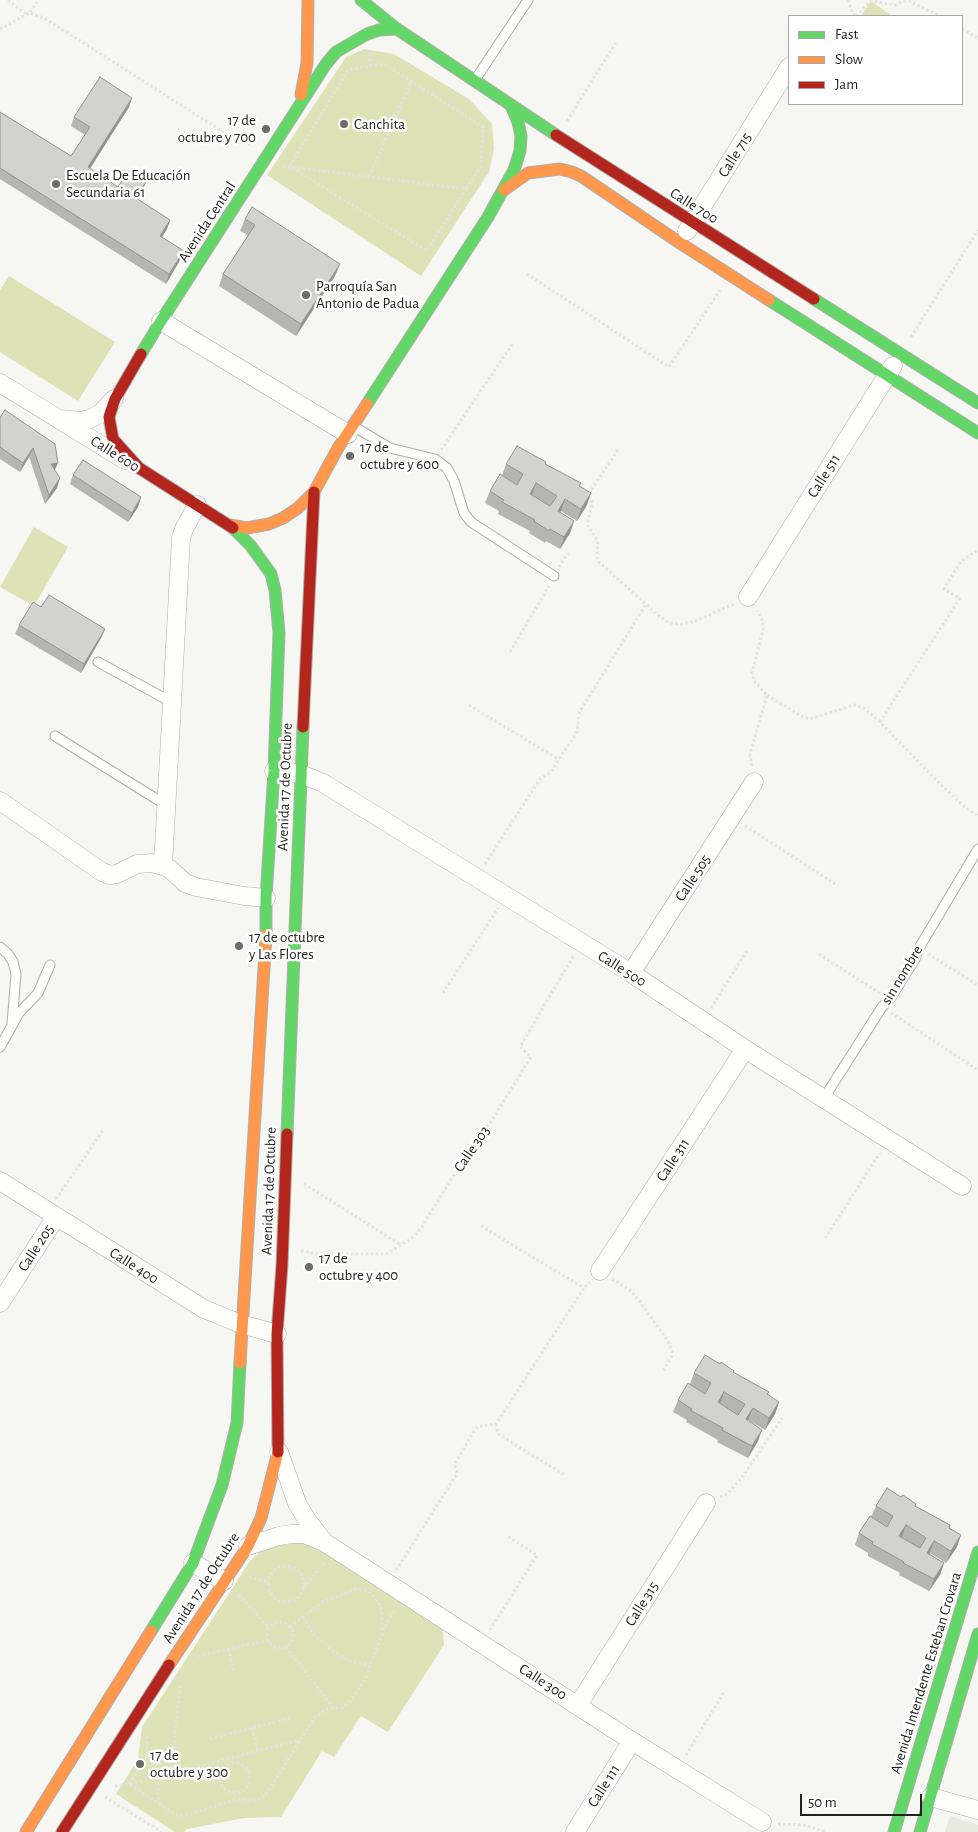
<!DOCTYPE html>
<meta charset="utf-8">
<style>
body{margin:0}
#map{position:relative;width:978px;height:1832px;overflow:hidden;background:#f6f6f2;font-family:"Alegreya Sans",sans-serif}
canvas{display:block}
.legend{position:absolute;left:788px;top:15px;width:175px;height:90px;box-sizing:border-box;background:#fff;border:1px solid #a7a7a5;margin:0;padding:6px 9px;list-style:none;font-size:15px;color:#22221f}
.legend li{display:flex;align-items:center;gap:10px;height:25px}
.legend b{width:25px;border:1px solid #a7a7a5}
.scale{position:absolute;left:800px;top:1794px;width:122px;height:22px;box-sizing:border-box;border:2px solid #22221f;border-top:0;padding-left:6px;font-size:15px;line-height:18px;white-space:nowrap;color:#22221f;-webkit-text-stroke:4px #fff;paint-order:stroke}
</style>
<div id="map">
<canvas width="978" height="1832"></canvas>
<ul class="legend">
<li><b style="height:6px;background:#63d668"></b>Fast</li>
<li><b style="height:6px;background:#ff974d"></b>Slow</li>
<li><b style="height:6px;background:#b3261e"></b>Jam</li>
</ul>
<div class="scale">50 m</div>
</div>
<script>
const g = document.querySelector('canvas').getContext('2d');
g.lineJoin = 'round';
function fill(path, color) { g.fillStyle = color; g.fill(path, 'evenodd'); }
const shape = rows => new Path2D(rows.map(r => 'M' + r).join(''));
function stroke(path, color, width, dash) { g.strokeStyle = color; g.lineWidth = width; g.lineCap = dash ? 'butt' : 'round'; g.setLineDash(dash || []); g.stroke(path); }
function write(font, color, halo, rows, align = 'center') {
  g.font = font + ' "Alegreya Sans",sans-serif'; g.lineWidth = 5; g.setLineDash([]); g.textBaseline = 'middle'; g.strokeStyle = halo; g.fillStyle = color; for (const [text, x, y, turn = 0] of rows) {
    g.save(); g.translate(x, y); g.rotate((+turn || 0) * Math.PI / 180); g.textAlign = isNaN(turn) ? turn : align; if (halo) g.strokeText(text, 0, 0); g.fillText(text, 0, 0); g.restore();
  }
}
const built = shape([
 [950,1816,978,1825,978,1832,945,1832]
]);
const green = shape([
 [871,1,892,16,861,16],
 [364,49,394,54,469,99,492,124,494,149,489,172,421,276,267,175,346,57],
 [9,276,115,342,78,401,0,352,0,290],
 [34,527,68,547,34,606,0,587],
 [297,1542,317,1546,443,1630,444,1645,388,1732,361,1716,334,1757,322,1751,281,1817,244,1818,187,1829,184,1832,175,1832,116,1794,138,1759,142,1727,250,1561,261,1551,277,1544]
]);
const path = shape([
 [8,0,26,14],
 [848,0,854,16],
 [30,12,38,0],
 [856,16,871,1,896,5,902,1,909,1,940,16],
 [0,29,29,13,44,18,220,130,236,142,250,144],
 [962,29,978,38],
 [370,66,370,53],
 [567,121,616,42],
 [283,166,466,189,481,166,483,127,384,64,348,70,290,166],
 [292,168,427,251,466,189],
 [369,177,411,82],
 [527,274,669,367,720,290],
 [911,337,978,230],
 [441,450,513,343],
 [618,450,590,492,589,497,592,500,592,504,588,519,588,526,598,541,597,557,599,562,659,616,669,623,681,624,696,621,734,604],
 [559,567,568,553],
 [510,652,549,586],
 [767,695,803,717,810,719,854,705,864,708,880,722,938,782,966,808,978,816],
 [469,705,559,760],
 [880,722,960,598,944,589,961,561,978,550],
 [752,766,750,754,767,695,754,681,752,673,763,630,762,619,757,611],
 [745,826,835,884],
 [485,864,540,779,550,773,577,732,579,713,646,604],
 [819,954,881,994],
 [928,954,978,985],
 [443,993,498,908],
 [711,1008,747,951],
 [891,1013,978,1070],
 [304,1184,401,1245],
 [56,1199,104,1129],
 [481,1226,584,1288],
 [825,1238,880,1153],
 [301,1251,320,1254,386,1254,411,1239,421,1228,480,1134,492,1120,531,1057,520,1047,574,955],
 [612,1279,631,1291,637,1298,668,1341,672,1351,672,1356,663,1371],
 [496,1424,498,1434,565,1475],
 [720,1497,727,1494,741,1479,782,1418],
 '268 1584a18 18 0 1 1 36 0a18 18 0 1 1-36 0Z',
 [396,1570,457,1474,455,1464,475,1429,480,1426,496,1424,584,1288,590,1282],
 [249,1577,268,1582],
 [303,1588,325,1562],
 [239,1595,269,1628],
 [303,1617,314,1635,334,1652,352,1662,370,1665],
 '267 1635a13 13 0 1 1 26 0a13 13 0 1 1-26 0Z',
 [290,1627,322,1602,356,1589,370,1592,380,1605,382,1615,382,1631],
 [490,1630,537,1555,507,1536],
 [286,1647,334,1709],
 [228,1649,235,1674],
 [198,1656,268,1640],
 [252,1728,258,1751],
 [210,1739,290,1718],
 [686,1755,724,1692],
 [146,1757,160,1764,172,1760],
 '220 1778a15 15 0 1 1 30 0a15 15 0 1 1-30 0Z',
 [171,1773,180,1684],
 [129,1784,146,1757,148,1733],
 [130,1784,300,1740],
 [115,1786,129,1784,173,1813,179,1816,188,1815,237,1799,255,1801,261,1798,267,1793,315,1717,327,1709,342,1708,349,1702,365,1680,382,1634,389,1618,396,1609],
 [105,1797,162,1832],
 [161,1804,157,1791,159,1783,165,1776],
 [778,1824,803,1825,826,1832]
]);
const lane = shape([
 [475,80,528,0],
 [353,426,390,448,435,459,447,468,454,481,464,513,471,522,554,576],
 [98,662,164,698,172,697],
 [55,736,166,805],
 [0,947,8,954,13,962,16,974,12,1024],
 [0,1047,19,1013,38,993,50,965],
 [824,1098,882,1007,890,999,915,959,919,948,978,849]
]);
const street = shape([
 [687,231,789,67],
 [161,321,348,434],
 [0,383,125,460],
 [60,419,80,421,90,419,101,413,114,399],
 [197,505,184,529,181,538,163,866,170,869,185,883,196,887,244,896,266,898],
 [748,597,893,366],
 [274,771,301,774,323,783,631,973,745,1049,962,1186],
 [0,801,102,872,110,875,117,874,137,864,152,863,163,866],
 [631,973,754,782],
 [0,1181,204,1309,241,1324,277,1334],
 [600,1271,745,1049],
 [0,1303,56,1217],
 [279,1452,297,1503,307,1520,324,1542],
 [248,1546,279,1536,291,1534,304,1534,324,1542,632,1741,762,1822],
 [193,1563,224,1581],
 [578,1705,706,1503],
 [931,1797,978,1810],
 [575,1832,632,1741]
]);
const fast = shape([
 [361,0,397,29,556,135],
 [814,299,978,403],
 [769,300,978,433],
 [141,354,161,321,326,64,336,52,367,34,379,30,397,29],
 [367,404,488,217,514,170,520,151,521,136,518,122,511,106],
 [233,528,251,546,271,574,275,590,279,633,274,771,266,898,266,935],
 [287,1134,303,727],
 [151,1631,193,1563,222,1485,237,1423,240,1363],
 [894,1832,978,1552],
 [920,1832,978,1634]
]);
const slow = shape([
 [301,95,307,63,308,0],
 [504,190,528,173,560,169,572,172,581,176,680,243,769,300],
 [230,525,247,528,269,524,283,518,298,508,314,492,338,448,367,404],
 [240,1363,266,935],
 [169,1665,248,1546,261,1518,278,1452],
 [26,1832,151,1631]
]);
const jam = shape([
 [556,135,814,299],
 [141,354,115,399,109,417,113,439,139,468,233,528],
 [303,727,314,492],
 [278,1452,277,1334,282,1265,287,1134],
 [62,1832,169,1665]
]);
const wall = shape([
 [132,98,129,107,90,169,118,187,146,182,142,191,137,199,170,220,167,229,162,237,184,251,180,260,166,284,0,179,0,112,71,156,85,135,71,126,74,117],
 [245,219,335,276,296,336,219,286,223,274,248,235,240,231],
 [0,417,55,470,57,488,45,504,29,457,20,472,0,459],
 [506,464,546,464,580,486,587,505,577,521,561,511,560,512,574,521,570,533,560,549,546,541,545,543,529,533,530,531,498,514,499,511,485,503,490,491,502,476],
 [73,475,141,497,138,507,128,522,70,484],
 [41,607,105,629,101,638,81,673,15,634,19,625],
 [694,1373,734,1373,769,1392,768,1395,779,1402,775,1414,765,1430,748,1420,748,1421,758,1441,748,1458,717,1442,718,1440,686,1422,687,1420,673,1412,678,1400,690,1384],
 [916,1504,915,1506,950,1525,949,1528,957,1547,946,1563,930,1553,930,1554,944,1563,940,1575,929,1591,899,1575,900,1573,868,1556,868,1553,855,1545,859,1533,871,1517,876,1506]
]);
const shadedWall = shape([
 [132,98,129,107,85,176,88,167],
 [146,182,142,191,132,207,136,198],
 [170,220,167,229,157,245,160,236],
 [184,251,180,260,166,284,169,274],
 [340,264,335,276,296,336,301,324],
 [33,448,29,457,20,472,23,463],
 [58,463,54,472,51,464],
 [60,478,57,488,45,504,49,495],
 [536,483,532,495,530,494],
 [591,493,587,505,577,521,581,509],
 [141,497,138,507,128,522,132,513],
 [565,499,561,511,553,523,558,511],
 [574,521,570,533,560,549,564,537],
 [105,629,101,638,81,673,84,664],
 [724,1392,720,1404,718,1402],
 [779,1402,775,1414,765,1430,769,1418],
 [753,1408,748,1420,742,1431,746,1419],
 [762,1430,758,1441,748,1458,752,1446],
 [906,1525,902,1537,899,1536],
 [961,1535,957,1547,946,1563,951,1551],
 [934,1541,930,1553,923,1565,927,1553],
 [944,1563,940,1575,929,1591,934,1579]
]);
const building = shape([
 [100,77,132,98,88,167,118,187,128,171,146,182,136,198,170,220,160,236,184,251,169,274,0,168,0,112,71,156,90,127,74,117,100,77],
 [252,207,340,264,301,324,223,274,255,225,245,219,252,207],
 [5,410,55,444,58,463,51,464,60,478,49,495,33,448,23,463,0,447,0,417,5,410],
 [517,446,546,462,545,464,581,483,579,486,591,493,581,509,565,499,558,511,574,521,564,537,550,529,549,531,534,521,535,520,502,502,504,500,490,491,500,474,517,485,523,474,506,464,517,446],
 [536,483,557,496,550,506,530,494,536,483],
 [83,460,141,497,132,513,73,475,83,460],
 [49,595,105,629,84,664,19,625,33,602,41,607,49,595],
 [705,1355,720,1364,721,1362,734,1371,733,1372,769,1392,767,1394,779,1402,769,1418,753,1408,746,1419,762,1430,752,1446,722,1430,723,1428,690,1410,692,1409,678,1400,688,1383,705,1394,711,1383,694,1373,705,1355],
 [724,1392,745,1404,738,1415,718,1402,724,1392],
 [887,1488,901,1497,903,1495,916,1504,915,1506,950,1525,949,1528,961,1535,951,1551,934,1541,927,1553,944,1563,934,1579,903,1563,904,1562,872,1544,873,1542,859,1533,870,1516,887,1527,893,1516,876,1506,887,1488],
 [906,1525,926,1538,920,1548,899,1536,906,1525]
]);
const markers = [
 [344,124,5,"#6c6c69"],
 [266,129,5,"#6c6c69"],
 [56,184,5,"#6c6c69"],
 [306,295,5,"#6c6c69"],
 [350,456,5,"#6c6c69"],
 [239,946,5,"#6c6c69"],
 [309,1267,5,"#6c6c69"],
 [140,1764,5,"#6c6c69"]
];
const poiNames = [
 ["17 de",256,120,"right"],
 ["octubre y 700",256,137,"right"],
 ["Canchita",354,124],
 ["Escuela De Educación",66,175],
 ["Secundaria 61",66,192],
 ["Parroquía San",316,286],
 ["Antonio de Padua",316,303],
 ["17 de",360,447],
 ["octubre y 600",360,464],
 ["17 de octubre",249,937],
 ["y Las Flores",249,954],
 ["17 de",319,1258],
 ["octubre y 400",319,1275],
 ["17 de",150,1755],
 ["octubre y 300",150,1772]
];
const streetNames = [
 ["Calle 715",735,155,-58],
 ["Calle 700",694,206,32],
 ["Avenida Central",207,222,-57],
 ["Calle 600",115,454,32],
 ["Calle 511",824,476,-58],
 ["Avenida 17 de Octubre",285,787,-88],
 ["Calle 505",693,878,-57],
 ["Calle 500",622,969,32],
 ["sin nombre",902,975,-59],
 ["Calle 303",472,1149,-56],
 ["Calle 311",673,1160,-57],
 ["Avenida 17 de Octubre",269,1191,-88],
 ["Calle 205",36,1248,-57],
 ["Calle 400",134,1266,32],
 ["Avenida 17 de Octubre",201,1588,-57],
 ["Calle 315",642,1604,-58],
 ["Avenida Intendente Esteban Crovara",926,1673,-73],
 ["Calle 300",543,1682,33],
 ["Calle 111",604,1786,-58]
];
fill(built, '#e8eadf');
fill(green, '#dde3b6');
stroke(lane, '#aeafac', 11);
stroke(street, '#aeafac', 19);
stroke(fast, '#aeafac', 13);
stroke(slow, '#aeafac', 13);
stroke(jam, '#aeafac', 13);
stroke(path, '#e2e2e1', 3, [2.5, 2.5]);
stroke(lane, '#fefefd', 9);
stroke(street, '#fefefd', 18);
stroke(fast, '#63d668', 11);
stroke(slow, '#ff974d', 11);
stroke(jam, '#b3261e', 11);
fill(wall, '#b5b5b2');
fill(shadedWall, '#939391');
fill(building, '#d2d2cf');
stroke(building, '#939391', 1);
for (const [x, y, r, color] of markers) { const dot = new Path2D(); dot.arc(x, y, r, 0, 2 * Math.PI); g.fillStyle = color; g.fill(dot); stroke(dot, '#fff', 2); }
write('15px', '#22221f', '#fff', poiNames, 'left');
write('15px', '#22221f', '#fff', streetNames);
</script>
